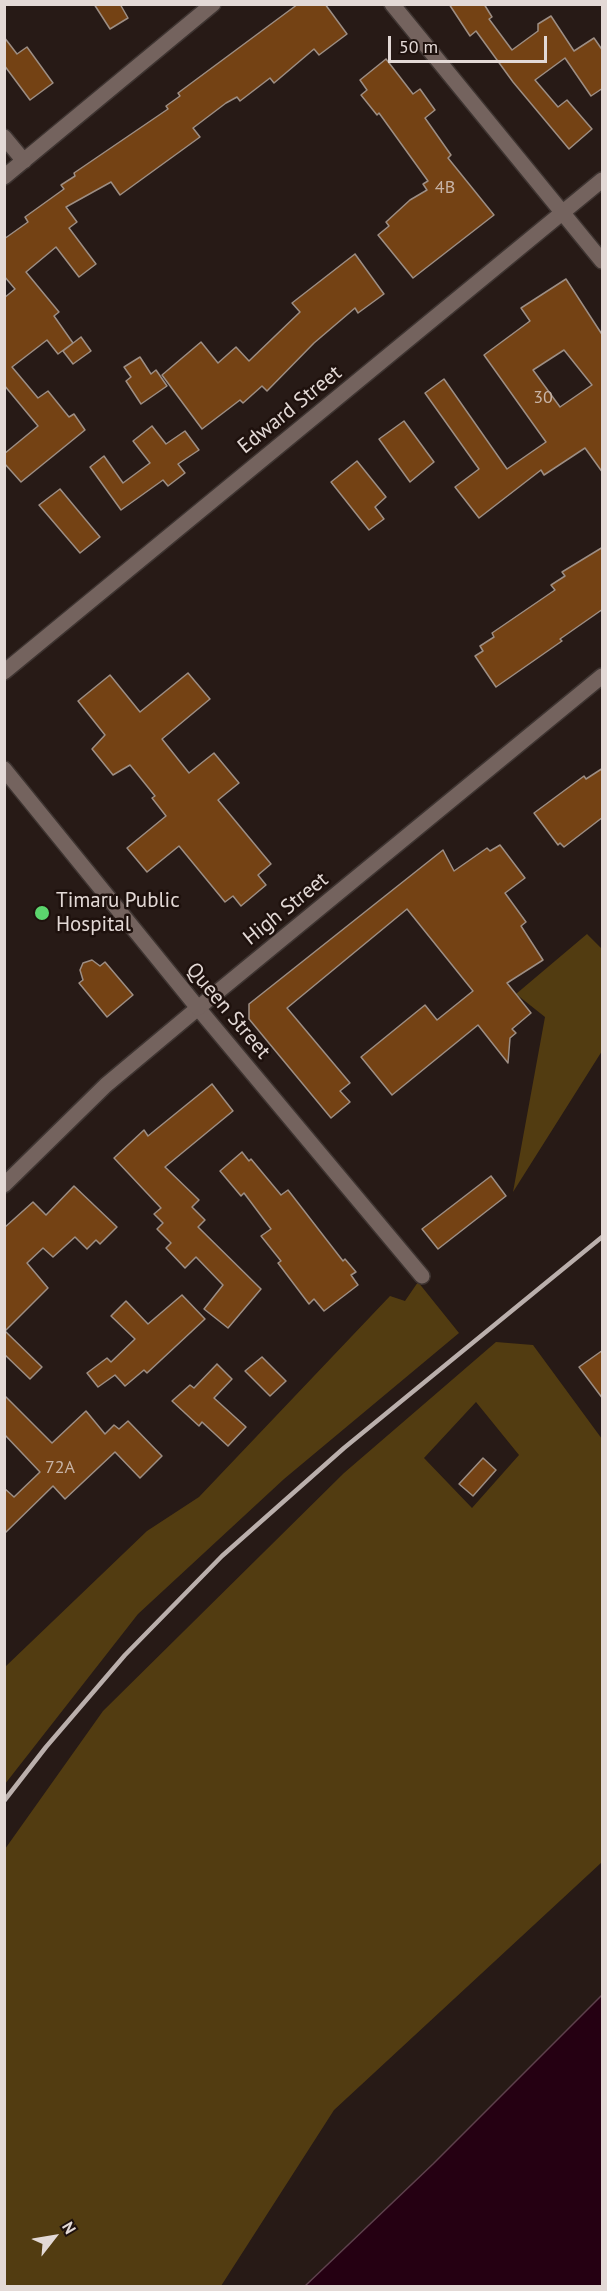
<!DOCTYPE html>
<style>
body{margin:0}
#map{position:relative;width:607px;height:2291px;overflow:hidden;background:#271a16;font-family:"PT Sans",sans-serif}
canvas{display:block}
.frame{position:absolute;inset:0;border:6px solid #e3d9d6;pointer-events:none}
.north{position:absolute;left:24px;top:2207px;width:60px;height:60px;-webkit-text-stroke:4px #1e110d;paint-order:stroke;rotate:59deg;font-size:16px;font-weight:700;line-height:24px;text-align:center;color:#e3d9d6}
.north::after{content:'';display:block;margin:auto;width:21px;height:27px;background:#e3d9d6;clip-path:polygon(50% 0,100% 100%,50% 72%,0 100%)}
.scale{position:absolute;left:388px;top:36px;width:159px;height:27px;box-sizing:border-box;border:3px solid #e3d9d6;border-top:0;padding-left:8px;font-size:18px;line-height:21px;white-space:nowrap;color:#e3d9d6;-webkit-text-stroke:4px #1e110d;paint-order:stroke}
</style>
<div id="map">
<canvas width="607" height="2291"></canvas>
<div class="frame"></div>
<div class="north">N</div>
<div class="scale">50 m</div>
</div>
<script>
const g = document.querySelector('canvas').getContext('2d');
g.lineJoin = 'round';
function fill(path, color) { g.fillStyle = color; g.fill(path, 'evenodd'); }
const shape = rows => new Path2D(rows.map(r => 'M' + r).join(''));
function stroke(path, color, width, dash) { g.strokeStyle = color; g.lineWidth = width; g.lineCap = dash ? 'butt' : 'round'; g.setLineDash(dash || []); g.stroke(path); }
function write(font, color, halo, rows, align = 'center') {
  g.font = font + ' "PT Sans",sans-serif'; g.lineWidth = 5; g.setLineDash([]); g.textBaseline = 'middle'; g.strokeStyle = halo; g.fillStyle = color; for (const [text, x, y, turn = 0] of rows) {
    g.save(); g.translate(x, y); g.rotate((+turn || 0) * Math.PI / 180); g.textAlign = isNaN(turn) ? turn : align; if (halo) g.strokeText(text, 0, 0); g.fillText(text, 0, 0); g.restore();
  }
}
const green = shape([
 [587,934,602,949,602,1051,513,1192,545,1017,516,994],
 [418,1282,459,1333,284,1479,138,1614,5,1784,5,1667,147,1531,199,1497,390,1296,405,1301],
 [496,1342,533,1345,602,1439,602,1862,334,2110,221,2286,5,2286,5,1849,103,1711,344,1473],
 [476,1402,519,1455,472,1508,424,1458]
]);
const water = shape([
 [602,1995,602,2286,305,2286,433,2164,602,1995]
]);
const building = shape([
 [94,4,120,4,128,18,110,29,94,4],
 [298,4,325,4,347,34,319,55,314,49,274,83,270,78,240,101,237,97,226,103,193,128,200,137,120,195,111,182,66,207,77,222,69,228,96,264,79,277,56,247,26,272,59,312,54,316,73,343,58,354,47,340,12,367,38,398,48,391,69,417,74,414,85,430,21,482,4,463,4,454,38,426,4,385,4,298,15,289,4,276,4,239,28,222,25,217,64,189,61,185,75,176,74,173,168,109,166,106,180,96,178,93,298,4],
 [449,4,484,4,492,17,489,19,512,50,538,31,538,24,551,16,574,51,594,38,603,51,603,88,591,96,565,58,535,80,558,107,567,100,592,129,569,149,513,82,476,31,470,36,449,4],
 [4,37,17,54,27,47,53,83,30,100,4,65,4,37],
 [386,59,413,94,420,89,435,110,425,118,451,155,448,158,494,215,413,278,378,235,389,226,386,222,410,200,427,190,423,184,428,181,379,113,377,115,361,95,367,90,360,80,386,59],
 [355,254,384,294,358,313,355,308,314,343,267,391,262,386,243,403,240,400,202,429,162,375,201,342,218,363,236,347,249,361,300,312,292,303,355,254],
 [566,279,603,336,603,473,585,448,544,475,541,470,479,518,455,487,479,469,425,393,444,379,507,469,546,442,484,355,530,321,521,308,566,279],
 [564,350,592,385,560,407,533,370,564,350],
 [81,337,91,351,73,364,63,351,81,337],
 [140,357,151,374,156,370,167,386,141,404,126,381,131,377,124,367,140,357],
 [404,421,434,462,410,482,379,439,404,421],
 [152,426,166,444,185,431,199,450,178,464,185,473,168,486,163,480,121,510,90,467,104,456,123,483,150,463,133,441,152,426],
 [357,461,386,497,375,507,384,519,369,530,331,482,357,461],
 [60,489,100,537,80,553,39,505,60,489],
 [603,547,603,609,560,639,562,641,496,687,475,656,483,651,480,646,494,637,492,633,555,590,551,585,565,576,562,572,603,547],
 [188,673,210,699,162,739,189,773,214,753,239,783,218,800,271,864,258,875,266,885,241,906,233,896,225,902,179,846,147,872,127,848,166,816,152,798,155,796,130,765,113,775,92,749,105,735,78,701,110,675,140,712,188,673],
 [603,768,603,817,564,847,560,843,558,845,534,813,584,776,586,779,603,768],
 [500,845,525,878,505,893,526,922,521,926,543,960,507,983,531,1013,512,1029,516,1033,510,1038,508,1063,478,1025,392,1095,361,1057,425,1005,437,1020,473,991,407,909,287,1008,350,1083,340,1091,350,1102,331,1118,249,1019,249,1004,443,850,454,871,487,848,490,851,500,845],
 [92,960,100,966,105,962,133,995,107,1017,79,983,83,980,80,970,83,963,92,960],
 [212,1084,233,1111,165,1167,199,1200,192,1207,205,1220,198,1227,261,1289,228,1328,204,1309,223,1285,196,1257,185,1268,166,1248,171,1243,157,1229,163,1223,154,1214,161,1208,114,1158,144,1130,148,1136,212,1084],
 [242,1152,249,1161,251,1159,281,1195,288,1190,343,1261,345,1259,356,1272,351,1275,358,1285,324,1311,314,1299,309,1304,278,1263,281,1261,261,1236,271,1229,244,1193,241,1196,220,1171,242,1152],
 [491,1176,506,1196,438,1249,422,1229,491,1176],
 [74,1186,117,1227,100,1244,96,1240,87,1249,75,1237,53,1257,43,1248,27,1263,48,1288,5,1331,42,1367,30,1379,4,1354,4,1228,33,1202,46,1215,74,1186],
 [182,1295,205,1319,147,1373,144,1370,125,1386,115,1375,98,1387,87,1373,107,1358,111,1362,135,1339,111,1316,126,1301,148,1324,182,1295],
 [603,1350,603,1399,579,1367,603,1350],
 [262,1357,286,1381,270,1396,245,1371,262,1357],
 [217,1364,232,1379,214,1398,246,1427,228,1446,202,1422,199,1426,172,1401,190,1385,194,1388,217,1364],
 [4,1395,52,1443,86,1411,105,1434,114,1425,119,1429,128,1421,162,1456,140,1478,115,1452,65,1499,53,1486,4,1534,4,1488,14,1497,40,1472,4,1434,4,1395],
 [483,1458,496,1470,473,1496,459,1484,483,1458]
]);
const minor = shape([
 [392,4,602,261],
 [4,137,24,161],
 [4,177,213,4],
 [4,672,602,180],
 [4,1185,106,1085,198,1008,422,1276]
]);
const tertiary = shape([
 [4,769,198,1008,602,676]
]);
const rail = shape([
 [4,1801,46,1747,125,1655,222,1556,344,1448,602,1237]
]);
const markers = [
 [42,913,8,"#5cd56d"]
];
const numberNames = [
 ["4B",445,188],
 ["30",543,398],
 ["72A",60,1468]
];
const streetNames = [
 ["Edward Street",290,410,-39],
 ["High Street",286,909,-39],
 ["Queen Street",228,1011,50]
];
const poiNames = [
 ["Timaru Public",56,901],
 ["Hospital",56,925]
];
fill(green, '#523c11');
fill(water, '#250012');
stroke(water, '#5e414d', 1.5);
fill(building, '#744214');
stroke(building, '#9d8e84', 1.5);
stroke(minor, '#3e3431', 18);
stroke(tertiary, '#3e3431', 18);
stroke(minor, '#74635e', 15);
stroke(tertiary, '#74635e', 15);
stroke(rail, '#baafac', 4.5);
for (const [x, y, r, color] of markers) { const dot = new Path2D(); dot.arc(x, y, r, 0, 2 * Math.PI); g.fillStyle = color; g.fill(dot); stroke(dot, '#1e110d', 2); }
write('18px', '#c7b3a6', null, numberNames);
write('21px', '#e3d9d6', '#1e110d', streetNames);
write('21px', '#e3d9d6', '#1e110d', poiNames, 'left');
</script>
